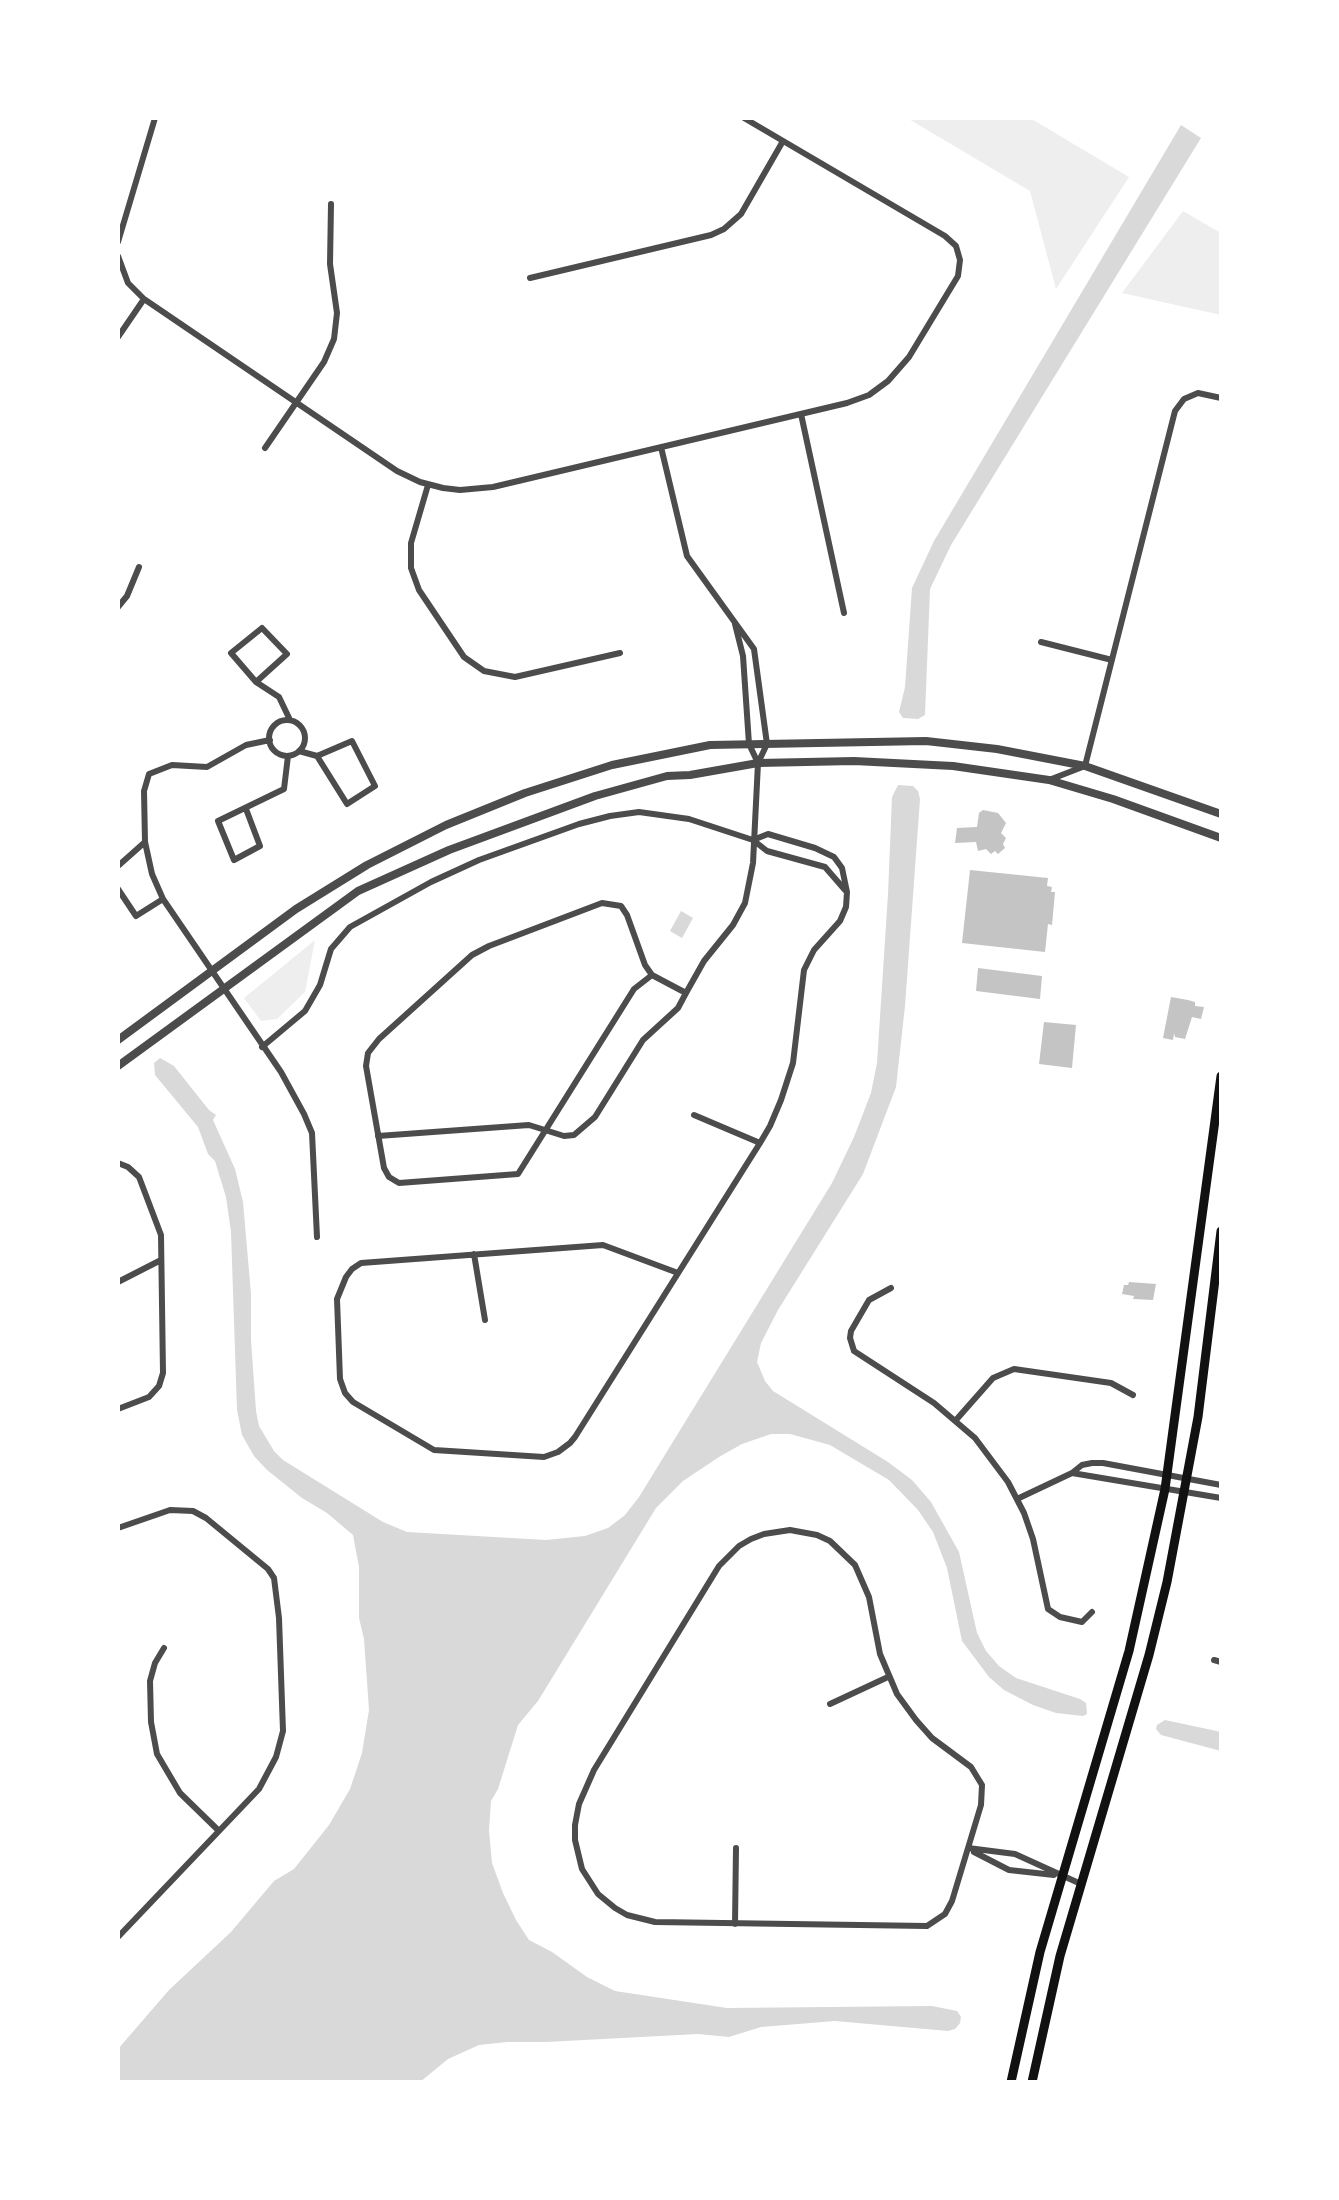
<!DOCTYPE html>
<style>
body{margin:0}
#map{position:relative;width:1339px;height:2200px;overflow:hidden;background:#fff;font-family:"Source Sans 3",sans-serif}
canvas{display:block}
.frame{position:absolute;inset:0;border:120px solid #fff;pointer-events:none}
</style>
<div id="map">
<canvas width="1339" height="2200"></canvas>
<div class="frame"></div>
</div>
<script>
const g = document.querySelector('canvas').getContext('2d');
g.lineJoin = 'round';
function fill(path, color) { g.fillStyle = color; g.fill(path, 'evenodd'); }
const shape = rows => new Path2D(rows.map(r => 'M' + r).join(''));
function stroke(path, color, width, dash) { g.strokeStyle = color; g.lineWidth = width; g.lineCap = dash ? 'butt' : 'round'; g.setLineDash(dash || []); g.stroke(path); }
const green = shape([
 [907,118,1030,118,1129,177,1056,289,1030,191],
 [1183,211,1221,233,1221,315,1122,293],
 [315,940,305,992,277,1019,261,1021,244,998]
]);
const water = shape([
 [1181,125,1201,138,951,545,930,589,925,715,918,719,903,718,899,712,905,687,912,588,934,541],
 [898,785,913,786,918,791,920,799,905,1006,896,1087,863,1174,778,1310,761,1343,757,1362,765,1381,773,1391,888,1462,912,1480,931,1502,959,1552,977,1633,986,1651,999,1666,1016,1678,1080,1699,1086,1703,1087,1714,1083,1716,1056,1713,1033,1705,1004,1690,989,1677,962,1641,947,1568,933,1532,918,1510,889,1480,830,1445,790,1434,771,1434,742,1444,719,1457,683,1481,656,1508,538,1701,518,1725,498,1789,491,1801,489,1831,492,1863,503,1893,516,1920,529,1940,552,1952,587,1977,615,1991,727,2008,932,2006,957,2011,961,2017,960,2023,955,2029,948,2031,835,2021,761,2027,729,2037,698,2034,546,2042,507,2042,479,2045,448,2059,420,2082,118,2082,118,2049,169,1990,231,1932,274,1881,294,1869,329,1825,350,1789,362,1753,369,1710,364,1639,359,1618,359,1567,353,1535,327,1513,302,1498,267,1470,254,1456,242,1435,237,1410,231,1232,226,1197,215,1161,208,1154,198,1127,155,1075,154,1063,160,1058,174,1066,209,1110,216,1115,213,1120,235,1169,243,1202,251,1294,251,1340,256,1411,259,1426,274,1451,283,1460,383,1522,407,1532,546,1540,585,1536,608,1528,625,1515,639,1497,832,1183,854,1137,871,1093,877,1063,888,894,892,797],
 [681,911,693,918,682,938,670,931],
 [1165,1720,1221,1732,1221,1751,1161,1735,1156,1729,1157,1725]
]);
const building = shape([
 [983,810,998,813,1006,823,1001,833,1006,838,1003,844,1005,848,998,854,995,851,991,854,986,849,978,851,976,842,955,843,957,828,977,827,979,813],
 [970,870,1048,878,1047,886,1052,887,1051,892,1055,892,1052,925,1048,924,1045,952,962,943],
 [978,968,1042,976,1040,999,976,991],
 [1171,997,1188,1000,1195,1002,1195,1006,1204,1007,1201,1019,1192,1017,1185,1039,1175,1037,1174,1033,1173,1040,1163,1038],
 [1044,1022,1076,1025,1072,1068,1039,1064],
 [1129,1282,1156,1284,1153,1300,1133,1299,1134,1296,1122,1294,1124,1285,1128,1285]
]);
const minor = shape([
 [118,242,155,118],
 [118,256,128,283,144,299,397,471,420,482,443,488,460,490,493,487,847,403,869,395,888,381,909,357,958,276,960,260,956,246,945,236,744,118],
 [530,278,711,235,724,229,741,214,783,141],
 [118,337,144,299],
 [801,414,844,613],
 [265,448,324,362,334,339,337,313,330,264,331,204],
 [428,485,411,543,411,568,419,590,464,657,484,671,515,677,620,653],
 [118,607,127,596,139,567],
 [735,624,743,656,749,744,758,763],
 [1041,642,1112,660],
 [256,682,287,654,262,628,231,653,256,682,279,697,290,720],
 '269 738a18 18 0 1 1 36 0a18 18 0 1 1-36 0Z',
 [270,740,246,745,207,767,172,765,149,774,144,791,145,842,152,874,163,899,281,1072,304,1114,312,1133,317,1237],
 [299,751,317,756,352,741,375,786,347,804,317,756],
 [1049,780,1085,766,1175,411,1184,399,1198,393,1221,398],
 [246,809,260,846,234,860,218,821,284,789,288,756],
 [118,866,145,842],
 [118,889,136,916,163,899],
 [652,975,634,989,518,1174,399,1183,389,1177,384,1168,366,1066,368,1053,379,1039,472,955,489,946,602,903,621,906,627,915,645,965,652,975,686,993,704,961,733,925,745,903,753,863,758,763,767,744,754,649,687,556,661,447],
 [262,1047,305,1011,320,985,331,949,350,927,431,882,479,860,579,824,610,816,639,812,689,819,753,840,767,851,825,867,845,890],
 [694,1115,760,1143],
 [378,1136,529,1125,564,1136,574,1135,595,1117,643,1040,678,1008,686,993],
 [118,1163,128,1167,139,1177,161,1235,163,1373,159,1386,149,1397,118,1409],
 [474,1254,485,1320],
 [678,1273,603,1245,361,1263,352,1269,346,1277,337,1299,340,1379,345,1393,353,1402,434,1450,544,1457,558,1452,570,1443,575,1437,760,1143,770,1126,781,1100,793,1063,804,970,814,950,840,921,846,907,847,892,842,868,834,857,815,848,768,834,753,840],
 [118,1282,161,1260],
 [891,1288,869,1300,851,1331,850,1338,854,1351,934,1403,975,1438,1008,1482,1024,1513,1033,1539,1048,1609,1060,1617,1082,1622,1092,1612],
 [956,1420,993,1378,1014,1369,1111,1383,1133,1395],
 [1072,1473,1221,1498],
 [1017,1499,1072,1473,1082,1465,1092,1463,1103,1463,1221,1485],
 [118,1528,170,1510,193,1511,206,1518,268,1569,274,1578,279,1618,283,1731,276,1757,259,1789,118,1937],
 [790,1530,817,1535,830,1541,855,1565,869,1597,880,1654,897,1694,916,1720,932,1738,971,1767,982,1785,981,1805,952,1901,945,1914,927,1926,655,1922,627,1915,615,1908,598,1894,582,1869,575,1840,575,1825,579,1804,594,1770,719,1566,739,1546,751,1539,764,1534,790,1530],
 [164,1648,155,1663,150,1681,151,1722,157,1754,180,1793,219,1831],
 [1214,1660,1221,1662],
 [830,1704,888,1677],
 [968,1848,1015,1854,1081,1884],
 [974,1852,1009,1870,1054,1875],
 [735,1924,736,1848]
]);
const tertiary = shape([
 [118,1040,296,909,367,865,446,825,525,793,612,765,710,745,926,741,997,749,1085,766,1221,814],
 [118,1066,358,891,449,850,595,796,667,776,690,775,758,763,854,761,953,766,1049,780,1113,799,1221,838]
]);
const secondary = shape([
 [1011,2082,1040,1952,1129,1651,1165,1489,1221,1076],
 [1032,2082,1060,1956,1149,1655,1167,1582,1198,1417,1221,1231]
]);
fill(green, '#eee');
fill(water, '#d9d9d9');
fill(building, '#c4c4c4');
stroke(minor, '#4c4c4c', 6);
stroke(tertiary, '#4c4c4c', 8);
stroke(secondary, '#111', 9);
</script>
